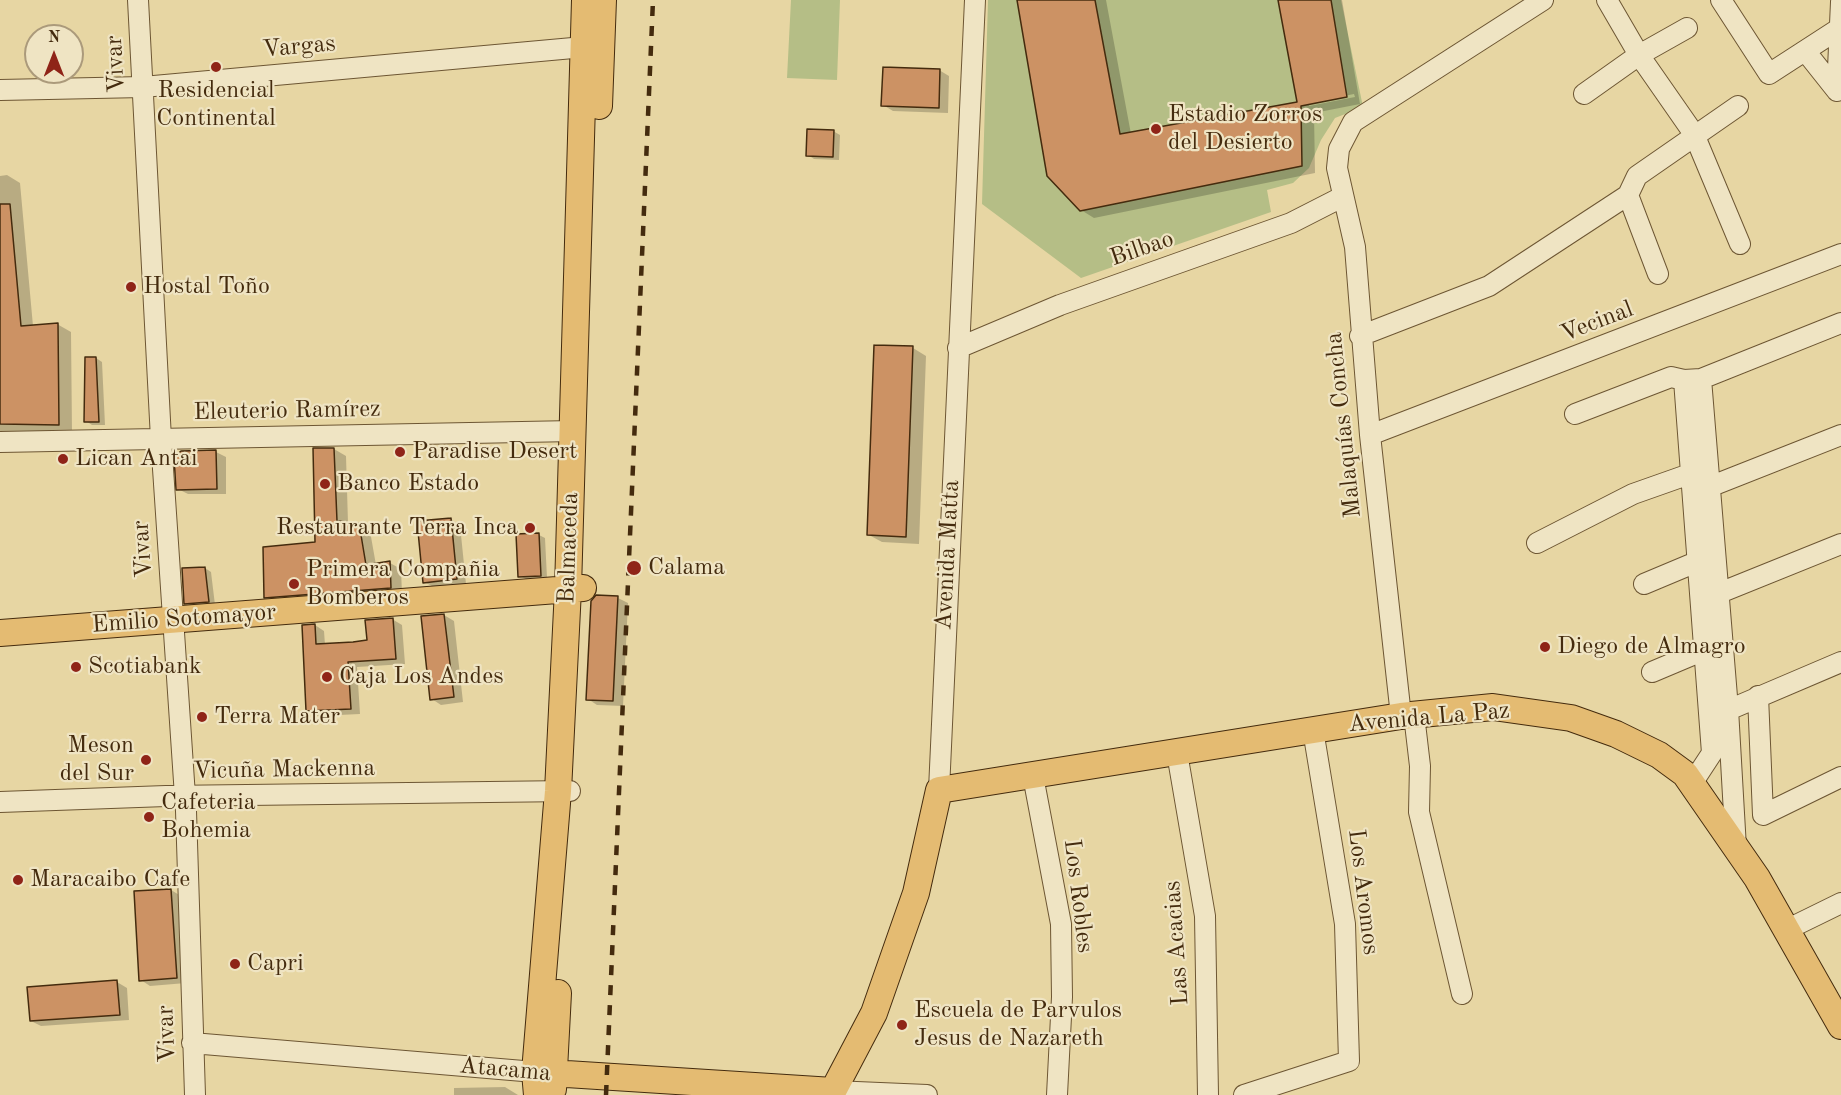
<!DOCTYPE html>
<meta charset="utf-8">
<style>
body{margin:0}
#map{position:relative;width:1841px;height:1095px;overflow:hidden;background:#e7d6a3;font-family:"Old Standard TT",serif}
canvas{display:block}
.north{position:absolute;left:24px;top:24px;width:60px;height:60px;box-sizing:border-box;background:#efe4c3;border:2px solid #ab9a7b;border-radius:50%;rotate:0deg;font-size:16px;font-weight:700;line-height:24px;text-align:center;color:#442b0e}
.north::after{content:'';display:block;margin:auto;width:21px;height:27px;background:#8f2418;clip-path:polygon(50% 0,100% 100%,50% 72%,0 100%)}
</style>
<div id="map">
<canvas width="1841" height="1095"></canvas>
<div class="north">N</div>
</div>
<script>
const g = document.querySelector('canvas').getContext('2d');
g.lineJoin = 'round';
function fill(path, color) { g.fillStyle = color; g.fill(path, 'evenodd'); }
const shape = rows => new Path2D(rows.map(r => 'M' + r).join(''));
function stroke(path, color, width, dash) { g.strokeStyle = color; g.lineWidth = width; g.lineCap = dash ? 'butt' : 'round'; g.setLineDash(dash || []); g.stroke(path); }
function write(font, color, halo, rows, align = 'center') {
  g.font = font + ' "Old Standard TT",serif'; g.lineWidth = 4.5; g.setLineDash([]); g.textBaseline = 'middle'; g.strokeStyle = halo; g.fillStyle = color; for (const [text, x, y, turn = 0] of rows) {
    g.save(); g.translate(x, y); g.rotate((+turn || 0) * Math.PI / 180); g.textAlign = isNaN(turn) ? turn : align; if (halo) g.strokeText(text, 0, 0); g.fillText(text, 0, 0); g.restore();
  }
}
const green = shape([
 [791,0,840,0,837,80,787,78],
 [988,0,1341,0,1363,107,1335,118,1321,140,1309,168,1293,183,1267,190,1271,212,1081,278,982,204]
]);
const shadow = shape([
 [1018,0,1106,0,1131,134,1299,103,1280,0,1342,0,1360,104,1314,113,1315,173,1094,218,1081,210],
 [1354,94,1355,97,1309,106,1309,103],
 [939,70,949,76,948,113,893,111,883,105],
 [833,131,840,135,839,160,814,159,808,155],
 [7,175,20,183,33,326,57,324,71,332,72,432,0,431,0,176],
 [913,348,926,356,919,544,882,542,869,535],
 [96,358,102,362,105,425,92,425,86,421],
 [314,449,334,449,346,456,348,523,358,524,370,531,376,565,390,563,401,569,402,594,277,603,266,597,317,544],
 [216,452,226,457,226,494,188,494,178,489],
 [450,519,460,525,466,584,434,587,424,582],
 [539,535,545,538,547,578,526,579,520,576],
 [205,568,211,572,215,605,192,606,186,603],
 [597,597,618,598,628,603,623,706,597,705,588,699],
 [444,615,454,621,463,702,441,705,432,699],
 [392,619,402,625,405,664,357,667,360,714,318,716,308,711,315,625,324,631,325,645,368,641],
 [171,890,181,896,186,983,150,986,141,980],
 [117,982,127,988,129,1020,41,1026,31,1021],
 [505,1087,518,1095,454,1095,454,1088]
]);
const building = shape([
 [1017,0,1095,0,1120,134,1297,102,1278,0,1331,0,1347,97,1301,106,1302,166,1080,211,1047,176,1017,0],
 [883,67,940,69,939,108,881,106,883,67],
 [807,129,834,130,833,157,806,156,807,129],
 [0,204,10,204,21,326,58,323,59,425,0,424,0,204],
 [874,345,913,346,906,537,867,535,874,345],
 [85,357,96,357,99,422,84,422,85,357],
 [313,448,334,448,337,521,359,523,366,565,390,561,391,588,264,598,263,547,315,542,313,448],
 [216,450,217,489,176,490,174,457,181,451,216,450],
 [451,518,457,579,423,583,417,521,451,518],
 [539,533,541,576,518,577,516,534,539,533],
 [205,567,209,602,184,604,182,568,205,567],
 [596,595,618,596,613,701,586,700,591,601,596,595],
 [444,614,454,697,430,700,421,616,444,614],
 [393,618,396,659,348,662,351,709,306,711,302,625,315,624,316,644,353,642,367,640,365,620,393,618],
 [171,889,177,978,139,981,134,891,171,889],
 [117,980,120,1015,30,1021,27,987,117,980]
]);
const minor = shape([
 [138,0,161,439,186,811,195,1095],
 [1607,0,1639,55,1694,134,1740,244],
 [1721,0,1769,74,1840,28],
 [1806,52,1837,91],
 [0,90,143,87,595,46],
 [1837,91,1841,2],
 [1584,94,1639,55,1687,28],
 [1628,195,1658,274],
 [1360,336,1489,286,1628,195,1637,176,1738,106],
 [958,348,1060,305,1291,223,1342,197],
 [1701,379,1728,709,1736,848],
 [1684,380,1712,753,1693,782],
 [1575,414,1671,377,1684,380,1701,379,1841,323],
 [1370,435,1841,254],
 [0,442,574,431],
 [1699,491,1841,435],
 [1537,543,1633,494,1701,470],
 [1644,584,1706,558],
 [1707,598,1841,544],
 [1652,672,1716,645],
 [1758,696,1763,815,1841,777],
 [1719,714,1841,662],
 [1414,715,1420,766,1419,812,1462,994],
 [1401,716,1370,435,1355,247,1337,168,1339,149,1353,122,1543,0],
 [1177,753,1205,916,1208,1095],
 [1033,776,1061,924,1062,997,1057,1095],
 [939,790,975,0],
 [0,802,166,796,570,791],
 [1786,930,1841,903],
 [192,1043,535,1072],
 [833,1091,927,1095],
 [1244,1095,1349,1061,1345,924,1313,730]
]);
const major = shape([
 [599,106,603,0],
 [0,633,583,588],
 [535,1072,833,1091,874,1013,916,893,939,790,1401,716,1493,707,1571,718,1616,734,1659,755,1685,774,1757,878,1841,1026],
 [553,1089,558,993],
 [537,1095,535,1072,558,791,568,589,585,0]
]);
const rail = shape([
 [606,1095,653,0]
]);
const markers = [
 [216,67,6,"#8f2418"],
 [1156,129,6,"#8f2418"],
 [131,287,6,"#8f2418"],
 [400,452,6,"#8f2418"],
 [63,459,6,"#8f2418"],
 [325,484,6,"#8f2418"],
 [530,528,6,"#8f2418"],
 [634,568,8,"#8f2418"],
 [294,584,6,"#8f2418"],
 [1545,647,6,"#8f2418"],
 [76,667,6,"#8f2418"],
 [327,677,6,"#8f2418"],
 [202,717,6,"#8f2418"],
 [146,760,6,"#8f2418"],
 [149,817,6,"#8f2418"],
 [18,880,6,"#8f2418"],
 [235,964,6,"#8f2418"],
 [902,1025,6,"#8f2418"]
];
const streetNames = [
 ["Vargas",299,47,-5],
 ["Vivar",116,64,-93],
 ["Bilbao",1142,249,-19],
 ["Vecinal",1597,322,-21],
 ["Eleuterio Ramírez",287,411,-1],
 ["Malaquías Concha",1344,425,-96],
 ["Balmaceda",569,548,-88],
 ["Vivar",143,549,-94],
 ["Avenida Matta",948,555,-87],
 ["Emilio Sotomayor",184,619,-4],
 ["Avenida La Paz",1429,718,-5],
 ["Vicuña Mackenna",284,770,-1],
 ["Los Aromos",1363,892,83],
 ["Los Robles",1078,896,83],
 ["Las Acacias",1177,943,-94],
 ["Vivar",167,1034,-92],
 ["Atacama",505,1070,5]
];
const poiNames = [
 ["Residencial",216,91,"center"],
 ["Continental",216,119,"center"],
 ["Estadio Zorros",1168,115],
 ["del Desierto",1168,143],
 ["Hostal Toño",143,287],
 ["Paradise Desert",412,452],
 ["Lican Antai",75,459],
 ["Banco Estado",337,484],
 ["Restaurante Terra Inca",518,528,"right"],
 ["Calama",648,568],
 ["Primera Compañia",306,570],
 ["Bomberos",306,598],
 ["Diego de Almagro",1557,647],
 ["Scotiabank",88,667],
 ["Caja Los Andes",339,677],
 ["Terra Mater",214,717],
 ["Meson",134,746,"right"],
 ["del Sur",134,774,"right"],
 ["Cafeteria",161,803],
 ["Bohemia",161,831],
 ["Maracaibo Cafe",30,880],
 ["Capri",247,964],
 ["Escuela de Parvulos",914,1011],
 ["Jesus de Nazareth",914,1039]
];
fill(green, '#b5be86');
fill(shadow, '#0003');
fill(building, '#cc9264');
stroke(building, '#442b0e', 1.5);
stroke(minor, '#6d5633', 22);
stroke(major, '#442b0e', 28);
stroke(minor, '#efe4c3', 20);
stroke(major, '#e4bb72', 26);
stroke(rail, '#442b0e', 4.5, [10, 10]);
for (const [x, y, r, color] of markers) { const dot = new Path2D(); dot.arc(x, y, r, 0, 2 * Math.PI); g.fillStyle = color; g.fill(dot); stroke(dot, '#efe4c3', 2); }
write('24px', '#442b0e', '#efe4c3', streetNames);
write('24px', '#442b0e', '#efe4c3', poiNames, 'left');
</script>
